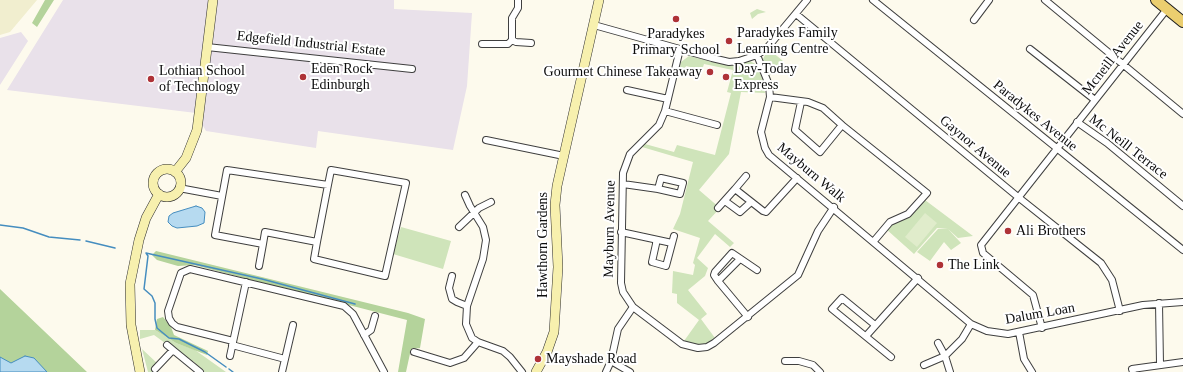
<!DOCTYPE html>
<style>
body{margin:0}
canvas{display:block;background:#fdfaed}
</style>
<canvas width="1183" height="372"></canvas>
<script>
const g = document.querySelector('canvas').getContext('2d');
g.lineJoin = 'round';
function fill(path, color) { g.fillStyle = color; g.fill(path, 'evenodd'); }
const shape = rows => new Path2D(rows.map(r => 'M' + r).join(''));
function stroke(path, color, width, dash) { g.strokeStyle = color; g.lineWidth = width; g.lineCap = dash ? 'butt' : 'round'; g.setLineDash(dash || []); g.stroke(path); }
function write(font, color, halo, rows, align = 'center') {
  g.font = font + ' "Times New Roman",serif'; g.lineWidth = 4; g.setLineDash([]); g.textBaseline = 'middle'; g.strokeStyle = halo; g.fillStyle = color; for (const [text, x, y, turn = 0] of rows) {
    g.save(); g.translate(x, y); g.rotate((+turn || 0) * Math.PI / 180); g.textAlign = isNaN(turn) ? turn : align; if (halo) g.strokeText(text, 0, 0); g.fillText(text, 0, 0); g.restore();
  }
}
const industrial = shape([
 [63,0,394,0,394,9,472,13,467,86,453,150,318,131,316,148,206,131,196,113,7,90],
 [21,32,28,41,0,85,0,38]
]);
const farmland = shape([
 [0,0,37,0,10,32,0,35]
]);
const green = shape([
 [757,9,766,12,758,14,752,19,750,13],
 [770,28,774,31,768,39,765,40,758,31,768,30],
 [773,49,771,51,783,61,769,76,763,59,766,53],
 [689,56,730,66,750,61,757,65,764,84,765,93,741,92,729,154,699,190,720,208,708,221,734,243,730,247,715,234,697,258,708,268,705,276,688,290,707,314,701,319,715,338,705,345,697,345,684,341,699,320,677,303,677,294,672,293,673,271,693,275,695,265,693,263,700,238,673,229,680,214,693,162,642,147,645,144,674,152,677,145,715,155,731,93,727,92,733,70,704,64,702,70,686,66,684,71,680,67,681,62],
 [925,200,973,236,958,238,948,229,937,228,914,254,886,229],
 [401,227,451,241,443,269,393,254],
 [938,229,948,229,961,243,951,250,944,242,930,261,917,252],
 [140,330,155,330,176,343,195,350,226,372,205,372,193,361,190,361,182,355,169,342,165,343,154,335,140,339],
 [142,349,157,363,151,370,153,372,148,372]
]);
const forest = shape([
 [45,0,54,0,37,27,32,23],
 [156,251,408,313,425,319,420,348,411,349,406,372,398,372,407,320,194,265,178,266,157,260,152,255],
 [0,289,87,372,0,372],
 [163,317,171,327,174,335,208,351,207,355,176,343,155,330,157,319]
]);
const pitch = shape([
 [925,213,937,223,917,247,905,237]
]);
const water = shape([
 [196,206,202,208,205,212,204,223,197,226,177,228,172,226,168,222,169,216,173,213,196,206],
 [25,356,34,358,47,372,0,372,0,357,11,363,25,356]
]);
const stream = shape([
 [0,225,23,228,49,237,80,240],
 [86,241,115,248],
 [146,253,262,279,355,304],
 [146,253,148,256,144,289,152,296,155,303,155,319,157,328,169,338,179,339,205,352,226,367],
 [229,369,233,372]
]);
const street = shape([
 [873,0,1183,250],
 [1045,0,1183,114],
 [796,14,1018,197,1101,263,1112,280,1120,311],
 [974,20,989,0],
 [594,25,712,58,729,62,739,61,757,55,767,48,807,0],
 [512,40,512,18,518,8,518,0],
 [482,44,508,44,512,40,516,42,531,43],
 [207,47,412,69],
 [680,49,665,111,659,125,630,154,623,173,621,283,623,292,633,307,682,344,698,348,707,347,714,343,798,275,818,231,834,207],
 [1030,49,1095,100],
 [757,55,769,85,770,97,761,132,765,148,769,155,971,324,987,331,1008,334,1143,305,1183,302],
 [627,90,668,99],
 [770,97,808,102,823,108,842,125],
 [801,102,795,130,820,152,842,125,927,193,908,214,890,222,874,241],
 [665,111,717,125],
 [1077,122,1107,143,1183,206],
 [486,140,564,156],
 [227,170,328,185,331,170,406,183,385,276,314,259,317,242,265,232,263,244,215,235,227,170],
 [661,178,683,183,680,194,658,189,661,178],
 [623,184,658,189],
 [179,188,222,196],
 [735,189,746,176],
 [465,195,470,206,483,227,486,240,483,259,467,306,466,324,472,338,478,342,503,351,510,357,522,372],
 [725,201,740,212,751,202],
 [718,208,735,189,763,211,766,212,797,178],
 [459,227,479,208,491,202],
 [621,232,672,243],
 [656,240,656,244,652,262,666,266,674,236],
 [317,242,328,185],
 [259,266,263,244],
 [452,276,449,288,452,299,457,302,467,306],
 [718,281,740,259],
 [1159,303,1160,364],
 [748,317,718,281,714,275,715,272,732,253,757,270],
 [875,325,842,298,832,309,891,357],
 [1042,328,1033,295,983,253,981,245,1167,9],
 [1019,332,1024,359,1032,372],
 [364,335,371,330,375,316],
 [866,336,918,278],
 [233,341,177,327,172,323,169,318,168,311,181,273,190,269,344,306,353,314,384,372],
 [938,343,945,356,950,372],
 [167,345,173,350],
 [232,345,285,359],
 [414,352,450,363,464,358,478,342],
 [230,356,246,282],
 [611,361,630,372],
 [785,361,799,361,813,365,820,372],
 [924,365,945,356,962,339,971,324],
 [155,369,173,350,200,372],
 [282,372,293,325],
 [606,372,611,361,618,329,633,307],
 [1133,372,1132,369,1183,362]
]);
const secondary = shape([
 '153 183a14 14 0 1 1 28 0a14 14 0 1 1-28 0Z',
 [175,172,186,158,197,130,213,0],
 [140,372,131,325,130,284,139,240,146,218,159,194],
 [536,372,547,352,554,332,558,267,555,205,557,186,599,0]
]);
const primary = shape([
 [1156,0,1183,22]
]);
const markers = [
 [676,19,4,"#ae3237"],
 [729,41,4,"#ae3237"],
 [710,72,4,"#ae3237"],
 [303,77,4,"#ae3237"],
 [726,77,4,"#ae3237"],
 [151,79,4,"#ae3237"],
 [1008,231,4,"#ae3237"],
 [940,265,4,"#ae3237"],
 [538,359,4,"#ae3237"]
];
const poiNames = [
 ["Paradykes Family",737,33],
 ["Learning Centre",737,49],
 ["Paradykes",676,34,"center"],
 ["Primary School",676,50,"center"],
 ["Eden Rock",311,69],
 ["Edinburgh",311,85],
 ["Day-Today",734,69],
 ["Express",734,85],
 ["Lothian School",159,71],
 ["of Technology",159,87],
 ["Gourmet Chinese Takeaway",702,72,"right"],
 ["Ali Brothers",1016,231],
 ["The Link",948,265],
 ["Mayshade Road",546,359]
];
const streetNames = [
 ["Edgefield Industrial Estate",311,44,6],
 ["Mcneill Avenue",1113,58,-52],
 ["Paradykes Avenue",1035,116,39],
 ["Gaynor Avenue",975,147,40],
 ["Mc Neill Terrace",1128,147,38],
 ["Mayburn Walk",811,173,40],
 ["Mayburn Avenue",610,229,-89],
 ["Hawthorn Gardens",543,245,-90],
 ["Dalum Loan",1040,314,-10]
];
fill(industrial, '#e9e1ea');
fill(farmland, '#f1eecf');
fill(green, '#cfe4ba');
fill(forest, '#b4d39b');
fill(pitch, '#e0eccb');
fill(water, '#b6daf0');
stroke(water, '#458dbf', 1);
stroke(stream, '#458dbf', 1.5);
stroke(street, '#3f3f3f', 8);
stroke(secondary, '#2e2e2e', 10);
stroke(primary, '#1d1d1d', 12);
stroke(street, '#fff', 6);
stroke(secondary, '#f7f0ae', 9);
stroke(primary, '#ebce6f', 10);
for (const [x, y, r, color] of markers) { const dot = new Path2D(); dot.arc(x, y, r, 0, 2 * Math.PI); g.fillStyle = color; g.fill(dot); stroke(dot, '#fff', 1.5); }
write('14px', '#0c0c0c', '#fff', poiNames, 'left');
write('14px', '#0c0c0c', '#fff', streetNames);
</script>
